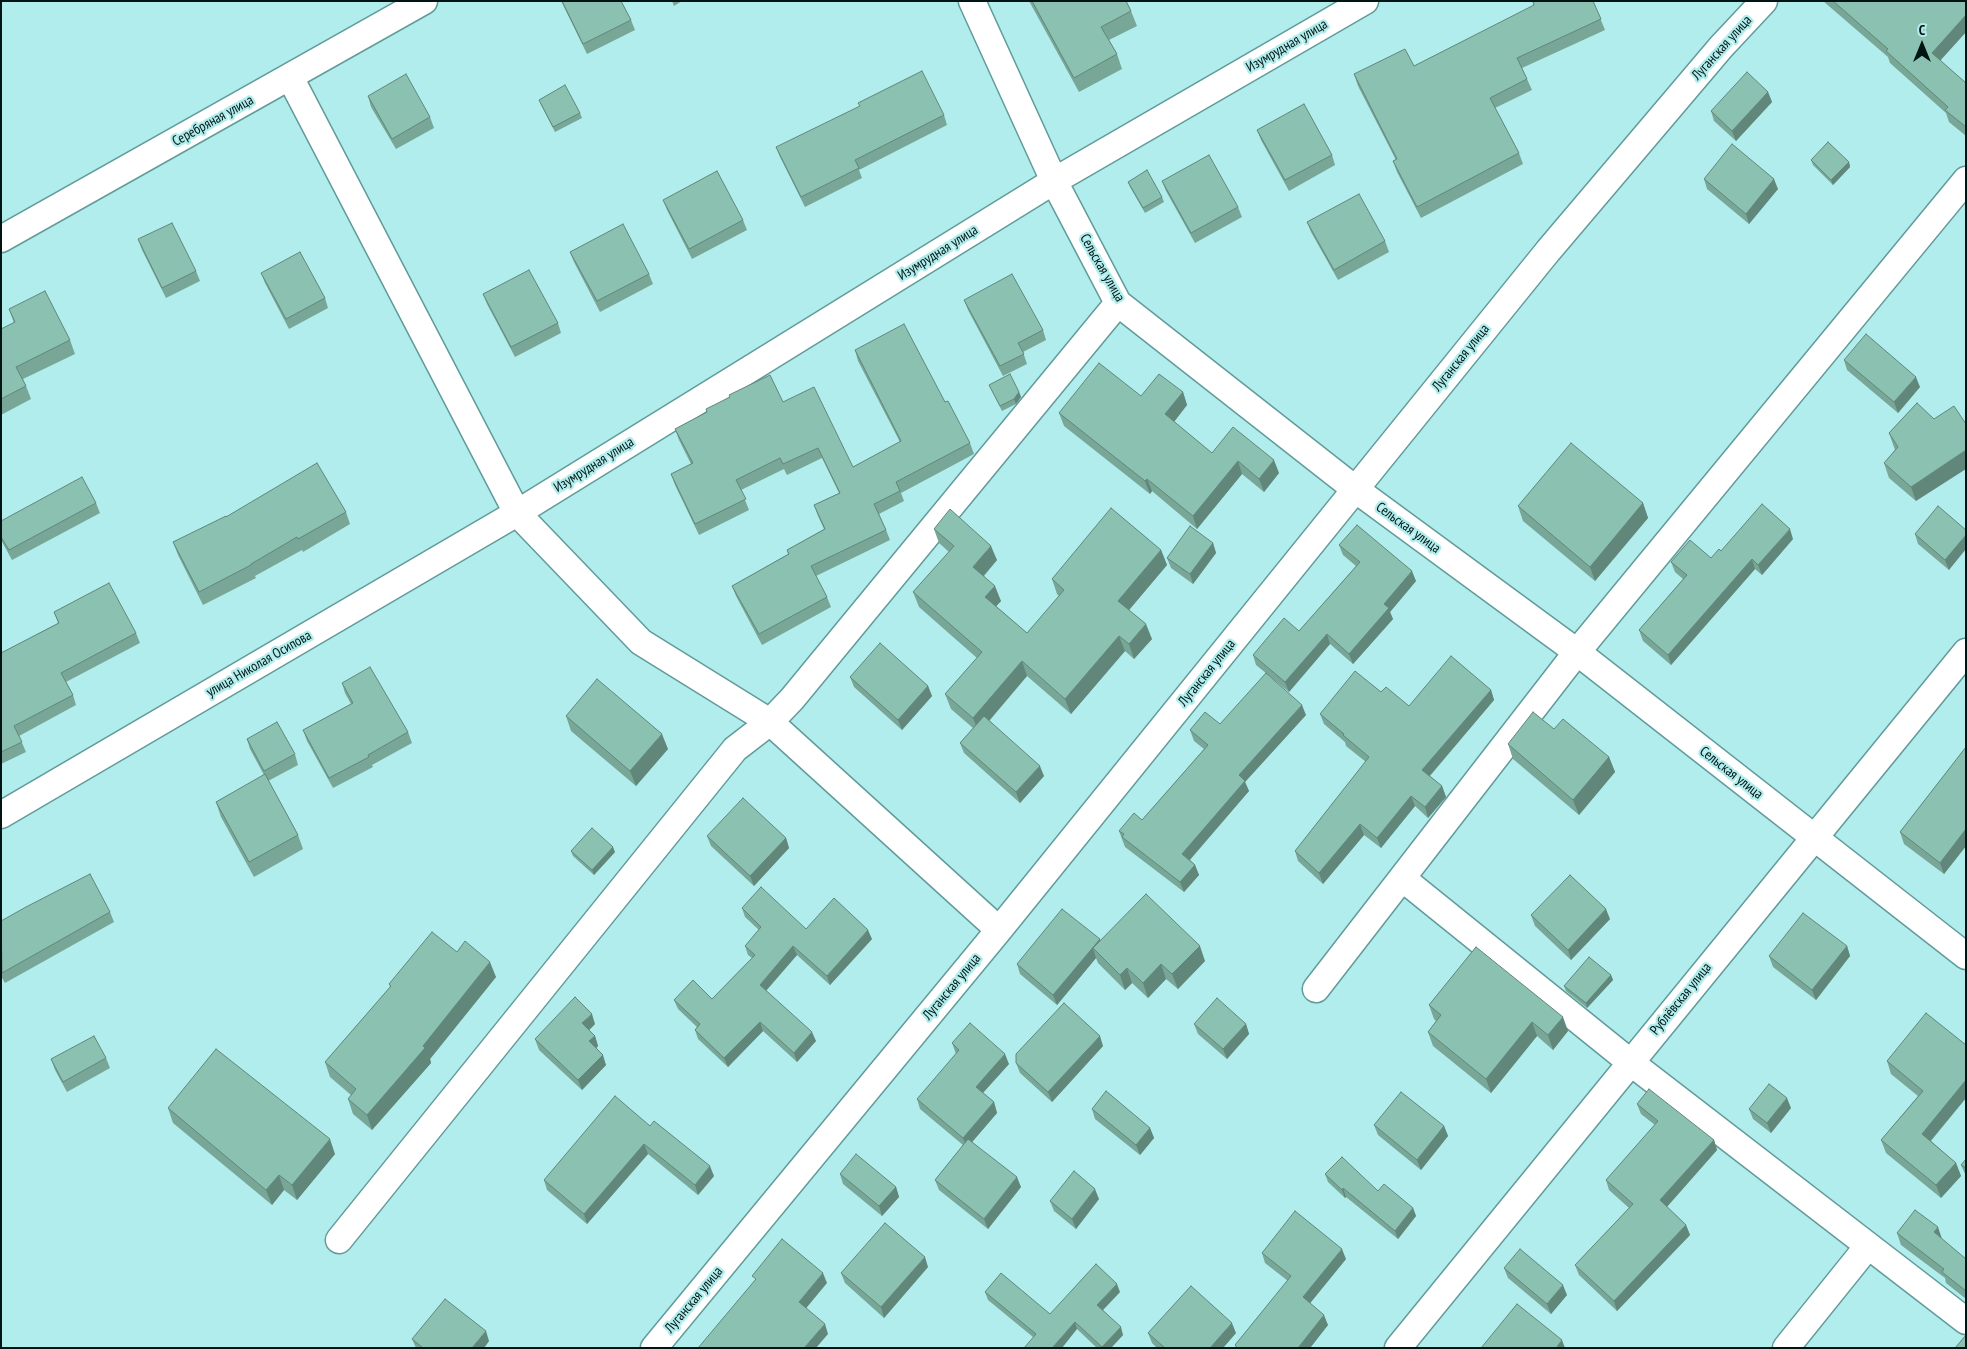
<!DOCTYPE html>
<meta charset="utf-8">
<style>
body{margin:0}
#map{position:relative;width:1967px;height:1349px;overflow:hidden;background:#b1edec;font-family:"PT Sans Narrow",sans-serif}
canvas{display:block}
.frame{position:absolute;inset:0;border:2px solid #001413;pointer-events:none}
.north{position:absolute;left:1897px;top:20px;width:50px;height:50px;-webkit-text-stroke:4px #b1edec;paint-order:stroke;rotate:0deg;font-size:14px;font-weight:700;line-height:20px;text-align:center;color:#001413}
.north::after{content:'';display:block;margin:auto;width:18px;height:22px;background:#001413;clip-path:polygon(50% 0,100% 100%,50% 72%,0 100%)}
</style>
<div id="map">
<canvas width="1967" height="1349"></canvas>
<div class="frame"></div>
<div class="north">С</div>
</div>
<script>
const g = document.querySelector('canvas').getContext('2d');
g.lineJoin = 'round';
const shape = rows => new Path2D(rows.map(r => 'M' + r).join(''));
function stroke(path, color, width, dash) { g.strokeStyle = color; g.lineWidth = width; g.lineCap = dash ? 'butt' : 'round'; g.setLineDash(dash || []); g.stroke(path); }
function fill(path, color) { g.fillStyle = color; g.fill(path, 'evenodd'); }
function write(font, color, halo, rows, align = 'center') {
  g.font = font + ' "PT Sans Narrow",sans-serif'; g.lineWidth = 4.5; g.setLineDash([]); g.textBaseline = 'middle'; g.strokeStyle = halo; g.fillStyle = color; for (const [text, x, y, turn = 0] of rows) {
    g.save(); g.translate(x, y); g.rotate((+turn || 0) * Math.PI / 180); g.textAlign = isNaN(turn) ? turn : align; if (halo) g.strokeText(text, 0, 0); g.fillText(text, 0, 0); g.restore();
  }
}
const street = shape([
 [972,1,1054,181,1118,303,1355,489,1577,652,1966,956],
 [290,77,517,513,641,642,770,722,999,930],
 [1,239,424,1],
 [1,815,517,513,1054,181,1365,1],
 [1402,878,1630,1062,1966,1321],
 [1316,989,1577,652,1966,180],
 [339,1240,735,749,770,722,792,699,1118,303],
 [654,1348,999,930,1548,251,1721,47,1764,1],
 [1398,1348,1966,652],
 [1786,1348,1868,1246]
]);
const wall = shape([
 [561,1,621,1,631,20,635,30,587,54],
 [672,1,682,1,674,6],
 [1029,1,1126,1,1131,11,1137,26,1109,40,1117,54,1122,69,1079,92],
 [1532,1,1593,1,1605,30,1522,68,1532,90,1495,108,1519,153,1523,164,1421,218,1397,172,1393,161,1396,160,1358,86,1354,74,1414,66,1534,6],
 [1823,1,1966,1,1966,32,1940,61,1966,83,1966,136,1949,122,1946,113,1890,63,1888,57],
 [1768,92,1772,102,1736,141,1714,121,1711,111],
 [368,96,430,117,434,128,396,149,371,107],
 [539,100,580,113,582,118,555,132,541,105],
 [944,115,947,125,859,170,862,178,805,207,780,157,776,147],
 [1257,130,1332,155,1335,165,1289,191,1261,140],
 [1811,160,1849,162,1850,167,1833,185,1813,165],
 [1704,179,1778,189,1749,224,1707,189],
 [1162,181,1238,207,1242,217,1195,243,1166,191],
 [1128,182,1162,197,1164,202,1145,213,1130,187],
 [663,200,743,220,747,230,692,259,667,210],
 [1307,222,1385,241,1389,252,1338,280,1311,232],
 [138,239,196,271,200,281,166,298,142,250],
 [570,252,649,274,653,284,600,312,574,262],
 [261,273,325,298,328,308,289,329,265,283],
 [483,294,558,323,561,333,515,357,487,304],
 [964,300,1043,330,1046,340,1023,352,1027,364,1003,376,968,310],
 [9,309,70,340,75,354,23,379,26,386,31,399,1,415,1,329,14,323],
 [855,350,945,402,970,443,974,454,901,493,904,501,879,514,886,530,890,540,816,576,827,597,831,607,762,645,736,596,732,586,788,554,787,550,824,529,818,516,814,505,839,493,822,458,787,475,784,469,741,490,749,510,699,535,675,485,671,474,691,464,679,440,675,429,707,412,730,397,783,402,853,467,900,442,858,361],
 [1844,360,1920,387,1898,413,1847,370],
 [989,385,1019,392,1021,397,1016,404,1002,411],
 [1183,392,1187,405,1174,422,1212,453,1279,473,1264,492,1242,474,1197,529,1152,491,1150,494,1064,426,1059,413,1141,396],
 [1917,403,1916,501,1889,478,1884,463,1895,450,1889,433],
 [96,503,100,513,12,560,1,540,1,521],
 [1643,503,1648,518,1595,581,1523,521,1518,506],
 [346,512,350,524,303,552,302,550,255,576,256,578,203,605,178,555,173,542,226,517],
 [934,529,997,560,984,576,1001,601,996,606,1027,633,1059,596,1057,594,1052,579,1161,550,1167,565,1129,610,1152,639,1134,659,1125,651,1071,714,1027,676,989,720,1044,776,1020,803,964,753,960,743,973,728,951,709,945,694,977,658,919,607,913,592,949,552,939,543],
 [1966,530,1949,570,1918,544,1915,534],
 [1793,539,1762,575,1755,569,1671,665,1643,641,1639,630,1683,579,1675,572,1671,562,1711,558],
 [1213,543,1216,553,1193,584,1171,568,1167,558],
 [1339,545,1416,581,1390,612,1393,619,1353,664,1330,644,1289,692,1256,665,1253,655,1299,631,1356,566,1343,555],
 [54,612,136,633,140,643,66,682,73,695,76,705,19,736,26,752,1,764,1,653,58,623],
 [850,677,928,686,932,696,902,730,854,687],
 [342,683,408,732,412,743,372,765,373,767,333,788,307,741,303,730,351,704,345,693],
 [1491,690,1494,700,1430,776,1442,786,1446,797,1428,818,1415,806,1381,848,1364,835,1323,884,1298,861,1295,851,1366,762,1346,746,1345,742,1324,724,1320,714,1381,692,1409,706],
 [1306,715,1245,782,1249,791,1190,860,1195,865,1199,875,1184,892,1125,847,1119,831,1142,820,1204,749,1194,741,1190,730,1220,724],
 [566,716,668,749,636,786,571,731],
 [247,739,295,754,298,765,268,781,298,835,303,849,254,877,221,817,216,802,264,775,250,749],
 [1508,744,1609,757,1615,772,1579,815,1513,759],
 [1966,747,1966,846,1944,874,1904,844,1900,832],
 [707,836,786,838,789,848,754,886,711,846],
 [571,851,615,852,594,875,573,856],
 [742,908,806,929,872,939,830,985,797,955,766,991,816,1041,797,1062,763,1031,728,1067,698,1039,695,1030,697,1027,678,1009,674,1000,712,999,752,958,748,955,745,946,759,930,745,917],
 [110,912,114,922,5,983,1,976,1,921],
 [1531,915,1610,919,1571,960,1535,926],
 [1100,939,1100,940,1205,961,1178,989,1166,979,1148,998,1132,983,1125,990,1098,963,1096,958,1057,1005,1020,974,1017,964],
 [1847,946,1850,956,1816,1000,1773,967,1769,956],
 [1476,947,1568,1031,1553,1050,1537,1036,1491,1093,1433,1046,1428,1032,1436,1021,1434,1019,1429,1005],
 [457,952,496,977,430,1059,431,1063,372,1130,353,1114,348,1099,351,1095,330,1077,325,1062,390,987,389,984],
 [1611,975,1613,980,1587,1008,1566,991,1564,986],
 [595,1024,589,1030,595,1036,598,1046,596,1048,606,1065,582,1090,539,1050,535,1039],
 [1194,1024,1246,1024,1249,1034,1227,1059,1198,1034],
 [952,1043,1009,1064,983,1093,994,1102,997,1113,972,1142,1021,1187,988,1229,939,1190,935,1180,963,1145,920,1109,917,1099,956,1054],
 [1966,1045,1966,1098,1931,1141,1956,1163,1961,1176,1941,1198,1886,1153,1881,1140,1918,1096,1891,1074,1887,1061],
 [1103,1046,1052,1102,1020,1073,1016,1063],
 [106,1058,110,1068,67,1092,55,1070,51,1059],
 [1637,1104,1714,1140,1717,1150,1667,1207,1686,1225,1690,1235,1617,1311,1579,1275,1575,1265,1629,1208,1609,1190,1606,1180,1655,1125,1641,1114],
 [168,1108,335,1154,297,1200,284,1190,272,1205,173,1123],
 [1791,1108,1771,1133,1753,1119,1749,1109],
 [1092,1109,1150,1128,1154,1138,1140,1155,1095,1119],
 [1374,1125,1444,1126,1448,1136,1421,1170,1378,1135],
 [650,1126,714,1176,698,1195,648,1154,587,1224,547,1190,544,1180],
 [1966,1159,1966,1176,1961,1165],
 [840,1174,896,1187,899,1197,882,1216,843,1184],
 [1325,1174,1413,1208,1416,1216,1398,1239,1346,1197,1345,1198,1328,1182],
 [1099,1199,1076,1229,1054,1211,1050,1201],
 [1897,1233,1942,1239,1966,1259,1966,1299,1946,1283,1945,1278,1901,1245],
 [1262,1253,1346,1259,1310,1303,1328,1325,1310,1348,1236,1348,1235,1345,1288,1281,1265,1263],
 [928,1267,884,1318,845,1283,841,1273],
 [1504,1268,1567,1295,1551,1314,1508,1278],
 [985,1292,1050,1314,1120,1292,1103,1310,1123,1335,1111,1348,1097,1348,1077,1329,1033,1337,988,1300],
 [1148,1333,1236,1333,1223,1348,1157,1348,1152,1343],
 [412,1339,489,1341,484,1348,416,1348]
]);
const shadedWall = shape([
 [1966,15,1966,32,1936,65,1932,53],
 [1768,92,1772,102,1736,141,1732,131],
 [1849,162,1850,167,1833,185,1831,180],
 [1774,179,1778,189,1749,224,1746,214],
 [1916,377,1920,387,1898,413,1894,402],
 [1019,392,1021,397,1016,404,1014,399],
 [1183,392,1187,405,1170,427,1165,414],
 [1966,450,1966,469,1916,501,1911,487],
 [1274,460,1279,473,1264,492,1259,479],
 [1238,461,1242,474,1197,529,1193,516],
 [1147,479,1152,491,1150,494,1145,481],
 [1643,503,1648,518,1595,581,1590,567],
 [1790,529,1793,539,1762,575,1758,565],
 [1966,535,1966,549,1949,570,1945,560],
 [1213,543,1216,553,1193,584,1190,574],
 [991,546,997,560,979,581,973,567],
 [1161,550,1167,565,1124,616,1118,601],
 [1752,559,1755,569,1671,665,1668,655],
 [1412,571,1416,581,1390,612,1393,619,1353,664,1349,654,1384,604],
 [995,586,1001,601,991,612,985,597],
 [1146,624,1152,639,1134,659,1129,644],
 [1327,634,1330,644,1289,692,1285,682],
 [1119,636,1125,651,1071,714,1065,699],
 [1022,661,1027,676,979,733,973,718],
 [928,686,932,696,902,730,898,720],
 [1491,690,1494,700,1426,780,1422,770],
 [1302,705,1306,715,1245,782,1249,791,1186,864,1182,854,1239,775],
 [662,734,668,749,636,786,630,771],
 [1609,757,1615,772,1579,815,1573,800],
 [1040,766,1044,776,1020,803,1016,792],
 [1442,786,1446,797,1428,818,1425,807],
 [1411,796,1415,806,1381,848,1377,838],
 [1360,824,1364,835,1323,884,1319,873],
 [1966,829,1966,846,1944,874,1940,863],
 [786,838,789,848,754,886,750,876],
 [613,847,615,852,594,875,592,870],
 [1195,865,1199,875,1184,892,1180,882],
 [1606,909,1610,919,1571,960,1568,950],
 [868,930,872,939,830,985,827,976],
 [1100,939,1103,949,1093,948,1096,958,1057,1005,1053,995],
 [793,946,797,955,763,994,760,985],
 [1200,946,1205,961,1178,989,1172,974],
 [1847,946,1850,956,1816,1000,1812,990],
 [490,962,496,977,430,1059,431,1063,372,1130,367,1115],
 [1161,964,1166,979,1148,998,1143,983],
 [1127,968,1132,983,1125,990,1120,975],
 [1611,975,1613,980,1587,1008,1586,1003],
 [592,1014,595,1024,586,1033,582,1023],
 [1563,1017,1568,1031,1553,1050,1548,1035],
 [760,1022,763,1031,728,1067,724,1058],
 [1532,1022,1537,1036,1491,1093,1486,1079],
 [1246,1024,1249,1034,1227,1059,1223,1049],
 [812,1032,816,1041,797,1062,794,1053],
 [595,1036,598,1046,593,1052,589,1041],
 [1100,1036,1103,1046,1052,1102,1048,1092],
 [1005,1054,1009,1064,979,1097,976,1087],
 [603,1055,606,1065,582,1090,578,1080],
 [1966,1080,1966,1098,1926,1146,1922,1134],
 [1787,1098,1791,1108,1771,1133,1767,1123],
 [994,1102,997,1113,967,1148,963,1138],
 [1444,1126,1448,1136,1421,1170,1417,1160],
 [1150,1128,1154,1138,1140,1155,1136,1145],
 [330,1139,335,1154,297,1200,292,1185],
 [1714,1140,1717,1150,1664,1210,1660,1200],
 [644,1144,648,1154,587,1224,584,1214],
 [1956,1163,1961,1176,1941,1198,1936,1185],
 [710,1166,714,1176,698,1195,695,1185],
 [279,1175,284,1190,272,1205,266,1190],
 [1017,1177,1021,1187,988,1229,984,1219],
 [896,1187,899,1197,882,1216,879,1206],
 [1343,1188,1346,1197,1345,1198,1342,1190],
 [1095,1189,1099,1199,1076,1229,1072,1219],
 [1413,1208,1416,1216,1398,1239,1395,1231],
 [1686,1225,1690,1235,1617,1311,1614,1301],
 [1938,1227,1942,1239,1934,1232],
 [1342,1249,1346,1259,1307,1307,1303,1297],
 [925,1257,928,1267,884,1318,881,1307],
 [823,1273,827,1283,803,1312,799,1302],
 [1117,1284,1120,1292,1100,1313,1097,1305],
 [1563,1285,1567,1295,1551,1314,1547,1304],
 [1324,1315,1328,1325,1310,1348,1298,1348],
 [1075,1322,1077,1329,1062,1348,1052,1348],
 [1232,1323,1236,1333,1223,1348,1210,1348],
 [825,1324,828,1334,816,1348,804,1348],
 [1121,1327,1123,1335,1111,1348,1102,1348,1102,1347],
 [486,1331,489,1341,484,1348,472,1348],
 [1562,1340,1565,1348,1556,1348]
]);
const building = shape([
 [562,1,621,1,631,20,583,44,562,1],
 [1032,1,1126,1,1131,11,1101,27,1117,54,1074,78,1032,1],
 [1533,1,1593,1,1601,19,1517,58,1527,79,1490,98,1519,153,1417,207,1393,161,1397,159,1354,74,1405,49,1414,66,1534,5,1533,1],
 [1833,1,1966,1,1966,15,1932,53,1966,83,1966,127,1945,110,1948,107,1886,51,1888,49,1833,1],
 [922,71,944,115,855,160,859,168,801,197,776,147,860,106,858,103,922,71],
 [1747,72,1768,92,1732,131,1711,111,1747,72],
 [406,74,430,117,392,139,368,96,406,74],
 [565,85,580,113,553,127,539,100,565,85],
 [1304,104,1332,155,1285,180,1257,130,1304,104],
 [1828,142,1849,162,1831,180,1811,160,1828,142],
 [1732,144,1774,179,1746,214,1704,179,1732,144],
 [1209,155,1238,207,1191,233,1162,181,1209,155],
 [1147,170,1162,197,1143,208,1128,182,1147,170],
 [717,171,743,220,689,249,663,200,717,171],
 [1359,194,1385,241,1334,270,1307,222,1359,194],
 [172,223,196,271,162,288,138,239,172,223],
 [623,224,649,274,597,301,570,252,623,224],
 [300,252,325,298,286,319,261,273,300,252],
 [529,270,558,323,511,347,483,294,529,270],
 [1012,274,1043,330,1018,343,1024,354,1000,366,964,300,1012,274],
 [45,291,70,340,16,367,26,386,1,399,1,329,15,322,9,309,45,291],
 [904,324,945,402,948,401,970,443,896,482,900,491,874,504,886,530,811,566,827,597,759,634,732,586,789,554,787,550,825,529,814,505,840,493,818,448,783,464,780,458,736,480,746,499,695,524,671,474,693,463,675,429,707,412,706,409,730,397,729,395,770,375,783,402,814,387,853,467,901,441,855,350,904,324],
 [1866,334,1916,377,1894,402,1844,360,1866,334],
 [1099,363,1141,396,1159,374,1183,392,1165,414,1212,453,1233,427,1274,460,1259,479,1238,461,1193,516,1147,479,1145,481,1059,413,1099,363],
 [1010,374,1019,392,1014,399,1000,406,989,385,1010,374],
 [1917,403,1934,419,1954,406,1966,424,1966,450,1911,487,1884,463,1898,447,1889,433,1917,403],
 [1571,443,1643,503,1590,567,1518,506,1571,443],
 [317,463,346,512,298,539,297,537,251,564,251,565,199,592,173,542,226,516,226,517,317,463],
 [82,477,96,503,9,550,1,537,1,521,82,477],
 [1762,504,1790,529,1758,565,1752,559,1668,655,1639,630,1687,575,1671,562,1690,540,1711,558,1719,549,1721,551,1762,504],
 [1938,506,1966,530,1966,535,1945,560,1915,534,1938,506],
 [1111,508,1161,550,1118,601,1146,624,1129,644,1119,636,1065,699,1022,661,973,718,945,694,982,652,913,592,954,546,934,529,950,509,991,546,973,567,995,586,985,597,1027,633,1064,590,1052,579,1111,508],
 [1357,525,1412,571,1384,604,1389,608,1349,654,1327,634,1285,682,1253,655,1284,618,1299,631,1360,562,1339,545,1357,525],
 [1190,526,1213,543,1190,574,1167,558,1190,526],
 [109,583,136,633,61,673,73,695,14,726,22,742,1,752,1,653,59,623,54,612,109,583],
 [880,643,928,686,898,720,850,677,880,643],
 [1451,656,1491,690,1422,770,1442,786,1425,807,1411,796,1377,838,1360,824,1319,873,1295,851,1369,757,1343,735,1344,734,1320,714,1355,671,1381,692,1386,687,1409,706,1451,656],
 [370,667,408,732,368,755,369,757,329,778,303,730,353,703,342,683,370,667],
 [1266,673,1302,705,1239,775,1245,781,1182,854,1195,865,1180,882,1122,837,1124,834,1119,831,1134,813,1142,820,1208,745,1190,730,1205,712,1220,724,1266,673],
 [597,679,662,734,630,771,566,716,597,679],
 [1533,712,1554,729,1563,719,1609,757,1573,800,1508,744,1533,712],
 [984,716,1040,766,1016,792,960,743,984,716],
 [277,722,295,754,264,771,247,739,277,722],
 [1966,747,1966,829,1940,863,1900,832,1966,747],
 [265,774,298,835,249,862,216,802,265,774],
 [743,798,786,838,750,876,707,836,743,798],
 [592,828,613,847,592,870,571,851,592,828],
 [90,874,110,912,2,973,1,921,26,907,90,874],
 [1570,875,1606,909,1568,950,1531,915,1570,875],
 [761,887,806,929,834,898,868,930,827,976,793,946,760,985,812,1032,794,1053,760,1022,724,1058,695,1030,700,1024,674,1000,693,980,712,999,755,955,745,946,761,927,742,908,761,887],
 [1146,894,1200,946,1172,974,1161,964,1143,983,1127,968,1120,975,1093,948,1146,894],
 [1062,909,1100,939,1053,995,1017,964,1062,909],
 [1803,913,1847,946,1812,990,1769,956,1803,913],
 [432,932,457,952,465,941,490,962,423,1046,425,1048,367,1115,348,1099,356,1089,325,1062,391,986,389,984,432,932],
 [1476,947,1563,1017,1548,1035,1532,1022,1486,1079,1428,1032,1441,1015,1429,1005,1476,947],
 [1589,957,1611,975,1586,1003,1564,986,1589,957],
 [575,997,592,1014,582,1023,595,1036,589,1041,603,1055,578,1080,535,1039,575,997],
 [1217,998,1246,1024,1223,1049,1194,1024,1217,998],
 [1064,1003,1100,1036,1048,1092,1016,1063,1016,1054,1064,1003],
 [1926,1013,1966,1045,1966,1080,1922,1134,1956,1163,1936,1185,1881,1140,1923,1091,1887,1061,1926,1013],
 [970,1023,1005,1054,976,1087,994,1102,963,1138,917,1099,959,1050,952,1043,970,1023],
 [94,1036,106,1058,63,1082,51,1059,94,1036],
 [216,1049,330,1139,292,1185,279,1175,266,1190,168,1108,216,1049],
 [1769,1084,1787,1098,1767,1123,1749,1109,1769,1084],
 [1649,1089,1714,1140,1660,1200,1686,1225,1614,1301,1575,1265,1633,1204,1606,1180,1658,1121,1637,1104,1649,1089],
 [1106,1091,1150,1128,1136,1145,1092,1109,1106,1091],
 [1401,1092,1444,1126,1417,1160,1374,1125,1401,1092],
 [615,1096,650,1126,654,1121,710,1166,695,1185,644,1144,584,1214,544,1180,615,1096],
 [968,1139,1017,1177,984,1219,935,1180,968,1139],
 [856,1154,896,1187,879,1206,840,1174,856,1154],
 [1342,1157,1378,1191,1384,1184,1413,1208,1395,1231,1343,1188,1342,1190,1325,1174,1342,1157],
 [1966,1159,1966,1168,1961,1165,1966,1159],
 [1074,1171,1095,1189,1072,1219,1050,1201,1074,1171],
 [1915,1210,1938,1227,1934,1232,1966,1259,1966,1291,1942,1272,1944,1269,1897,1233,1915,1210],
 [1295,1211,1342,1249,1303,1297,1324,1315,1298,1348,1238,1348,1235,1345,1291,1276,1262,1253,1295,1211],
 [885,1223,925,1257,881,1307,841,1273,885,1223],
 [782,1239,823,1273,799,1302,825,1324,804,1348,698,1348,756,1279,752,1276,782,1239],
 [1520,1249,1563,1285,1547,1304,1504,1268,1520,1249],
 [1096,1264,1117,1284,1097,1305,1121,1327,1102,1347,1075,1322,1052,1348,1024,1348,1036,1334,985,1292,1001,1273,1050,1314,1096,1264],
 [1191,1286,1232,1323,1210,1348,1165,1348,1148,1333,1191,1286],
 [445,1299,486,1331,472,1348,423,1348,412,1339,445,1299],
 [1517,1304,1562,1340,1556,1348,1481,1348,1517,1304],
 [1966,1335,1966,1348,1955,1348,1966,1335]
]);
const streetNames = [
 ["Изумрудная улица",1287,46,-30],
 ["Луганская улица",1722,48,-48],
 ["Серебряная улица",213,121,-29],
 ["Изумрудная улица",938,253,-32],
 ["Сельская улица",1102,268,60],
 ["Луганская улица",1461,358,-51],
 ["Изумрудная улица",594,465,-32],
 ["Сельская улица",1408,528,36],
 ["улица Николая Осипова",259,664,-30],
 ["Луганская улица",1207,673,-51],
 ["Сельская улица",1731,773,38],
 ["Луганская улица",952,987,-50],
 ["Рублёвская улица",1681,999,-51],
 ["Луганская улица",694,1300,-50]
];
stroke(street, '#619b9a', 29);
stroke(street, '#fff', 26);
fill(wall, '#78a697');
fill(shadedWall, '#61877b');
fill(building, '#8bc1b0');
stroke(building, '#61877b', 1);
write('14px', '#001413', '#b1edec', streetNames);
</script>
